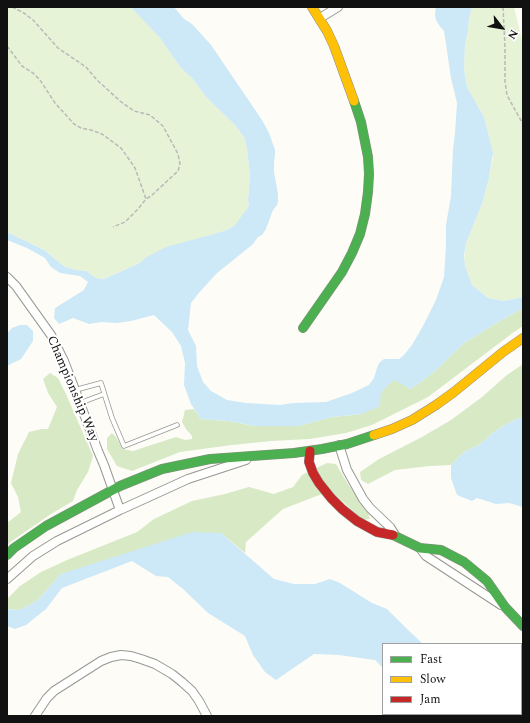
<!DOCTYPE html>
<style>
body{margin:0}
#map{position:relative;width:530px;height:723px;overflow:hidden;background:#fdfcf7;font-family:Spectral,serif}
canvas{display:block}
.frame{position:absolute;inset:0;border:8px solid #111;pointer-events:none}
.legend{position:absolute;left:382px;top:643px;width:140px;height:72px;box-sizing:border-box;background:#fff;border:1px solid #a0a0a0;margin:0;padding:5px 7px;list-style:none;font-size:12px;color:#111}
.legend li{display:flex;align-items:center;gap:8px;height:20px}
.legend b{width:20px;border:1px solid #a0a0a0}
.north{position:absolute;left:482px;top:8px;width:40px;height:40px;-webkit-text-stroke:3px #fff;paint-order:stroke;rotate:121deg;font-size:11px;font-weight:700;line-height:16px;text-align:center;color:#111}
.north::after{content:'';display:block;margin:auto;width:14px;height:18px;background:#111;clip-path:polygon(50% 0,100% 100%,50% 72%,0 100%)}
</style>
<div id="map">
<canvas width="530" height="723"></canvas>
<div class="frame"></div>
<ul class="legend">
<li><b style="height:5px;background:#4caf50"></b>Fast</li>
<li><b style="height:5px;background:#ffc107"></b>Slow</li>
<li><b style="height:5px;background:#c62828"></b>Jam</li>
</ul>
<div class="north">N</div>
</div>
<script>
const g = document.querySelector('canvas').getContext('2d');
g.lineJoin = 'round';
function fill(path, color) { g.fillStyle = color; g.fill(path, 'evenodd'); }
const shape = rows => new Path2D(rows.map(r => 'M' + r).join(''));
function stroke(path, color, width, dash) { g.strokeStyle = color; g.lineWidth = width; g.lineCap = dash ? 'butt' : 'round'; g.setLineDash(dash || []); g.stroke(path); }
function write(font, color, halo, rows, align = 'center') {
  g.font = font + ' Spectral,serif'; g.lineWidth = 4; g.setLineDash([]); g.textBaseline = 'middle'; g.strokeStyle = halo; g.fillStyle = color; for (const [text, x, y, turn = 0] of rows) {
    g.save(); g.translate(x, y); g.rotate((+turn || 0) * Math.PI / 180); g.textAlign = isNaN(turn) ? turn : align; if (halo) g.strokeText(text, 0, 0); g.fillText(text, 0, 0); g.restore();
  }
}
const green = shape([
 [7,7,131,7,137,12,160,38,181,68,192,78,207,98,234,124,244,137,247,149,250,176,248,200,249,206,239,221,234,226,227,230,145,258,140,263,104,279,96,278,86,271,76,270,65,267,44,250,7,232],
 [472,7,514,7,523,44,523,297,504,301,488,298,472,285,467,272,464,261,466,243,482,204,489,178,493,158,491,146,484,117,467,87,464,70,465,45,468,31,469,18]
]);
const forest = shape([
 [523,308,523,326,514,332,428,397,372,425,346,433,310,439,271,441,232,445,180,452,132,471,117,466,107,449,107,438,112,433,116,437,123,449,133,451,176,437,185,440,192,439,192,436,186,429,182,422,185,410,194,409,201,419,229,421,255,426,299,426,332,417,362,414,381,392,394,379,411,389,434,372,463,344,488,328],
 [523,364,523,417,517,419,503,426,493,433,479,445,464,452,451,465,430,466,395,470,368,484,361,480,360,472,379,459,422,437,451,420,482,397,507,375],
 [50,373,58,378,66,394,93,456,88,472,77,490,73,501,51,514,9,543,7,546,7,523,21,512,18,497,11,483,18,454,29,432,41,429,48,429,57,407,48,393,43,379],
 [327,463,336,464,348,484,367,510,370,519,363,520,331,491,314,497,283,509,246,542,245,553,221,533,61,574,37,601,19,610,7,609,7,599,20,586,41,572,67,560,137,532,154,519,192,501,225,494,249,487,274,494,293,487,302,475]
]);
const water = shape([
 [131,7,174,7,184,19,192,24,211,45,262,120,269,133,275,150,275,154,274,163,274,172,278,194,278,201,277,205,273,210,266,229,262,235,258,237,253,244,216,274,198,294,191,303,188,330,196,346,197,366,203,382,211,391,227,400,246,403,280,405,293,403,326,402,352,393,369,385,374,378,377,368,379,363,384,359,399,359,404,355,412,345,423,326,436,300,444,277,446,245,446,225,451,196,453,150,455,133,457,103,451,78,444,31,439,25,436,20,435,14,436,7,472,7,469,18,468,31,465,45,464,70,467,87,484,117,493,153,489,178,482,204,466,243,464,256,465,266,472,285,488,298,504,301,523,297,523,308,488,328,463,344,434,372,411,389,394,380,381,392,380,406,362,414,332,417,299,426,255,426,229,421,201,419,191,404,184,385,185,363,181,346,172,332,154,315,131,321,116,323,101,322,89,324,73,318,59,324,54,318,55,308,84,290,88,282,80,276,60,273,51,267,45,258,27,248,7,240,7,232,44,250,65,267,76,270,86,271,96,278,104,279,140,263,145,258,166,247,214,234,227,230,234,226,238,221,249,206,248,200,250,176,247,149,244,137,234,124,207,98,192,78,181,68,160,38],
 [20,325,27,325,33,331,33,341,21,359,7,366,7,333,12,328],
 [523,417,523,507,509,503,496,504,477,498,472,501,457,495,451,478,451,465,464,452,479,445,493,433,503,426,517,419],
 [192,532,221,533,274,579,294,584,315,584,330,579,340,583,372,603,387,609,405,627,423,644,383,644,383,668,375,660,339,655,314,654,276,680,265,672,253,655,245,636,208,613,183,589,168,577,156,576,132,561,62,588,46,609,26,625,15,629,7,626,7,609,19,610,37,601,61,574,92,564],
 [417,714,504,714,504,716,418,716]
]);
const path = shape([
 [12,7,24,13,33,20,58,48,86,67,97,80,120,101,134,111,150,115,163,126,178,154,180,164,178,171,151,196,146,199],
 [503,7,505,47,505,82,507,95,514,108,523,124],
 [7,46,22,66,33,73,40,80,55,103,74,124,81,128,91,130,102,134,121,148,131,162,135,168,146,199,138,209,125,222,113,227]
]);
const lane = shape([
 [75,390,101,383,112,418,124,446,177,425],
 [80,403,104,394]
]);
const street = shape([
 [320,18,338,7],
 [7,277,16,286,51,335,64,361,72,382,98,451,104,465,120,510],
 [339,445,347,470,363,499,370,508,390,527,395,535],
 [420,548,426,556,501,605],
 [7,579,33,556,57,541,120,510,188,479,246,460],
 [35,716,47,698,54,691,101,661,111,657,121,655,131,656,141,659,155,664,172,674,182,682,192,691,199,701,207,716]
]);
const fast = shape([
 [303,328,342,272,352,253,360,234,365,214,368,192,369,174,368,157,361,122,354,101],
 [393,535,420,548,441,550,464,562,487,581,505,607,523,626],
 [7,555,14,548,46,526,120,486,162,469,210,459,294,453,322,449,347,444,374,435]
]);
const slow = shape([
 [312,7,327,31,334,46,354,101],
 [374,435,392,429,412,420,436,405,454,392,503,352,523,338]
]);
const jam = shape([
 [310,451,309,462,313,473,319,483,331,498,342,509,357,521,377,532,393,535]
]);
const streetNames = [
 ["Championship Way",72,389,67]
];
fill(green, '#e7f3d7');
fill(forest, '#d8eac5');
fill(water, '#cde8f7');
stroke(lane, '#979795', 5.5);
stroke(street, '#979795', 10);
stroke(fast, '#8e8d8b', 10);
stroke(slow, '#8e8d8b', 10);
stroke(jam, '#8e8d8b', 10);
stroke(path, '#b9b9b8', 1.5, [4, 2]);
stroke(lane, '#fffffe', 4);
stroke(street, '#fffffe', 8);
stroke(fast, '#4caf50', 9);
stroke(slow, '#ffc107', 9);
stroke(jam, '#c62828', 9);
write('13px', '#111', '#fff', streetNames);
</script>
